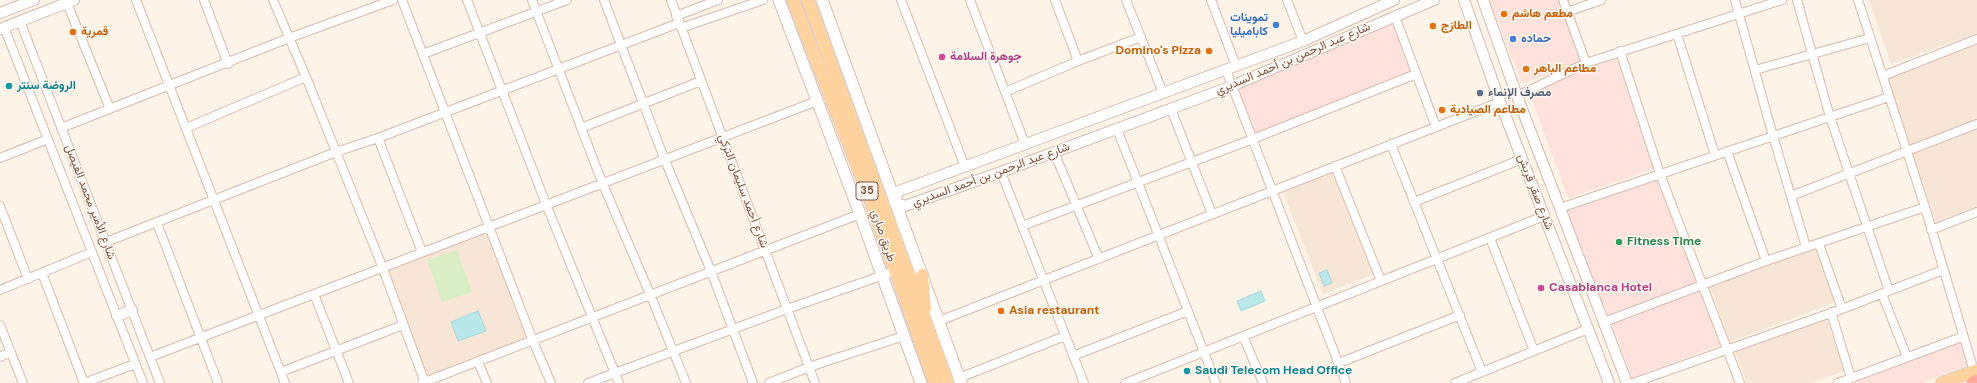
<!DOCTYPE html>
<meta charset="utf-8">
<style>
body{margin:0}
canvas{display:block;background:#fef3e7}
</style>
<canvas width="1977" height="383"></canvas>
<script>
const g = document.querySelector('canvas').getContext('2d');
g.lineJoin = 'round';
function fill(path, color) { g.fillStyle = color; g.fill(path, 'evenodd'); }
const shape = rows => new Path2D(rows.map(r => 'M' + r).join(''));
function stroke(path, color, width, dash) { g.strokeStyle = color; g.lineWidth = width; g.lineCap = dash ? 'butt' : 'round'; g.setLineDash(dash || []); g.stroke(path); }
function write(font, color, halo, rows, align = 'center') {
  g.font = font + ' "DM Sans",Vazirmatn,sans-serif'; g.lineWidth = 3; g.setLineDash([]); g.textBaseline = 'middle'; g.strokeStyle = halo; g.fillStyle = color; for (const [text, x, y, turn = 0] of rows) {
    g.save(); g.translate(x, y); g.rotate((+turn || 0) * Math.PI / 180); g.textAlign = isNaN(turn) ? turn : align; if (halo) g.strokeText(text, 0, 0); g.fillText(text, 0, 0); g.restore();
  }
}
const residential = shape([
 [1869,0,1977,0,1977,33,1891,64],
 [1977,42,1977,119,1910,145,1887,77],
 [1977,127,1977,206,1936,222,1912,151],
 [1333,169,1374,274,1323,294,1282,189],
 [488,229,530,339,426,379,385,268],
 [1814,247,1835,302,1730,342,1709,285],
 [1826,316,1844,371,1810,383,1747,383,1734,348]
]);
const commercial = shape([
 [1489,0,1559,0,1582,61,1522,84],
 [1394,20,1413,73,1254,136,1234,87],
 [1618,56,1656,168,1568,198,1529,92],
 [1657,177,1697,282,1608,315,1565,209],
 [1702,290,1723,344,1632,378,1611,322],
 [1961,339,1968,365,1922,383,1858,383,1856,380]
]);
const green = shape([
 [457,250,472,292,442,302,427,260]
]);
const water = shape([
 [1327,270,1332,283,1324,286,1319,273,1327,270],
 [1261,291,1265,301,1241,311,1237,301,1261,291],
 [478,311,486,331,458,341,451,322,478,311]
]);
const minor = shape([
 [136,0,285,383],
 [204,0,228,64],
 [273,0,306,77,382,266,425,383],
 [402,0,533,341,551,383],
 [467,0,546,204,619,383],
 [532,0,602,182,650,294,686,383],
 [604,0,664,158,711,271,753,383],
 [671,0,815,383],
 [901,0,965,167],
 [970,0,1025,144],
 [1055,0,1078,61],
 [1126,0,1163,93],
 [1211,0,1236,66],
 [1287,0,1303,41],
 [1563,0,1586,63],
 [1735,0,1773,136,1806,247],
 [1797,0,1830,117,1889,291],
 [1858,0,1925,207,1974,371],
 [67,3,110,109],
 [1567,12,1601,0],
 [676,16,718,0],
 [1395,16,1436,127],
 [20,21,160,383],
 [4,27,143,383],
 [681,28,763,0],
 [1677,34,1715,155],
 [1620,51,1660,174,1740,383],
 [423,54,567,0],
 [1226,70,1346,383],
 [1755,70,1870,38],
 [1883,76,1977,39],
 [1005,92,1078,61,1141,37],
 [1517,96,1586,63,1782,0],
 [1171,109,1212,214],
 [61,128,289,38,393,0],
 [186,128,306,77],
 [581,128,701,81],
 [1117,129,1216,383],
 [378,138,422,252],
 [1391,144,1482,372],
 [1727,151,1766,261],
 [1054,152,1099,259],
 [0,158,48,139],
 [1335,166,1381,281],
 [1001,172,1084,383],
 [1791,196,1977,124],
 [1414,202,1522,159],
 [0,206,28,279],
 [1560,208,1889,97],
 [157,223,218,383],
 [1022,226,1253,139,1416,74],
 [1931,230,1977,212],
 [1490,238,1534,351],
 [106,242,336,152,378,138,679,23],
 [1819,244,1842,309],
 [42,273,84,383],
 [0,290,92,252],
 [314,294,349,383],
 [1882,294,1907,357],
 [1831,312,1851,378],
 [939,321,1500,102],
 [1604,322,1766,261,1925,207],
 [0,325,23,383],
 [1243,336,1263,383],
 [1073,356,1188,311],
 [0,357,11,352],
 [150,357,817,101],
 [478,362,487,383],
 [1339,363,1460,315],
 [281,372,403,325],
 [959,378,1065,336],
 [84,383,135,364],
 [422,383,860,214],
 [588,383,787,309,895,271],
 [769,383,809,367,904,336],
 [1126,383,1544,216],
 [1455,383,1588,329],
 [1633,383,1842,309,1943,270],
 [1838,383,1962,337]
]);
const tertiary = shape([
 [1394,0,1303,41,899,191,894,202,905,206,1001,172,1232,86,1434,0],
 [1464,0,1500,102,1609,383],
 [1483,0,1517,96,1627,383],
 [0,13,34,0],
 [0,29,74,0],
 [117,316,132,310]
]);
const secondary = shape([
 [779,0,860,214,921,383],
 [822,0,961,383]
]);
const primary = shape([
 [793,0,867,191,935,383],
 [808,0,948,383],
 [922,275,925,308],
 [1942,383,1977,370]
]);
const motorway = shape([
 [1974,383,1977,382]
]);
const markers = [
 [1504,14,4,"#e8710a"],
 [1276,25,4,"#3f7fe0"],
 [1433,26,4,"#e8710a"],
 [73,32,4,"#e8710a"],
 [1513,39,4,"#3f7fe0"],
 [1209,51,4,"#e8710a"],
 [942,57,4,"#d1479c"],
 [1526,69,4,"#e8710a"],
 [9,86,4,"#0f9aa8"],
 [1480,93,4,"#5c6f8a"],
 [1442,110,4,"#e8710a"],
 [1619,242,4,"#2e9e5b"],
 [1541,288,4,"#d1479c"],
 [1001,311,4,"#e8710a"],
 [1187,371,4,"#0f9aa8"]
];
const shields = [
 [867,191,22]
];
const shieldNames = [
 ["35",867,191]
];
const foodNames = [
 ["مطعم هاشم",1512,14],
 ["الطازج",1441,26],
 ["قمرية",81,32],
 ["Domino's Pizza",1201,51,"right"],
 ["مطاعم الباهر",1534,69],
 ["مطاعم الصيادية",1450,110],
 ["Asia restaurant",1009,311]
];
const shopNames = [
 ["تموينات",1268,18],
 ["كاباميليا",1268,32],
 ["حماده",1521,39,"left"]
];
const hotelNames = [
 ["جوهرة السلامة",950,57],
 ["Casablanca Hotel",1549,288]
];
const streetNames = [
 ["شارع عبد الرحمن بن أحمد السديري",1293,59,-23],
 ["شارع عبد الرحمن بن أحمد السديري",991,175,-20],
 ["شارع أحمد سليمان التركي",743,191,69],
 ["شارع صقر قريش",1535,192,69],
 ["شارع الأمير محمد الفيصل",90,202,69],
 ["طريق صاري",883,236,71]
];
const cultureNames = [
 ["الروضة سنتر",17,86],
 ["Saudi Telecom Head Office",1195,371]
];
const serviceNames = [
 ["مصرف الإنماء",1488,93]
];
const leisureNames = [
 ["Fitness Time",1627,242]
];
fill(residential, '#f7e5d5');
fill(commercial, '#ffe2db');
fill(green, '#d9eec4');
fill(water, '#b9e8eb');
stroke(water, '#9ed9de', 1);
stroke(minor, '#d5bcae', 10);
stroke(tertiary, '#d5bcae', 12);
stroke(secondary, '#dabdae', 13);
stroke(primary, '#dad0cc', 14);
stroke(motorway, '#dad0cc', 16);
stroke(minor, '#fff', 8);
stroke(tertiary, '#fff', 10);
stroke(secondary, '#fff', 11);
stroke(primary, '#ffd29e', 12);
stroke(motorway, '#feaa99', 14);
for (const [x, y, r, color] of markers) { const dot = new Path2D(); dot.arc(x, y, r, 0, 2 * Math.PI); g.fillStyle = color; g.fill(dot); stroke(dot, '#fff8f0', 1.5); }
for (const [x, y, w] of shields) { const box = new Path2D(); box.roundRect(x - w / 2, y - 9, w, 18, 3); g.fillStyle = '#fff8f0'; g.fill(box); stroke(box, '#7c5648', 1); }
write('bold 11px', '#7c5648', null, shieldNames);
write('bold 12px', '#c56008', '#fff8f0', foodNames, 'left');
write('bold 12px', '#366cbe', '#fff8f0', shopNames, 'right');
write('bold 12px', '#b23c85', '#fff8f0', hotelNames, 'left');
write('12px', '#7c5648', '#fff8f0', streetNames);
write('bold 12px', '#0d838f', '#fff8f0', cultureNames, 'left');
write('bold 12px', '#4e5e75', '#fff8f0', serviceNames, 'left');
write('bold 12px', '#27864d', '#fff8f0', leisureNames, 'left');
</script>
